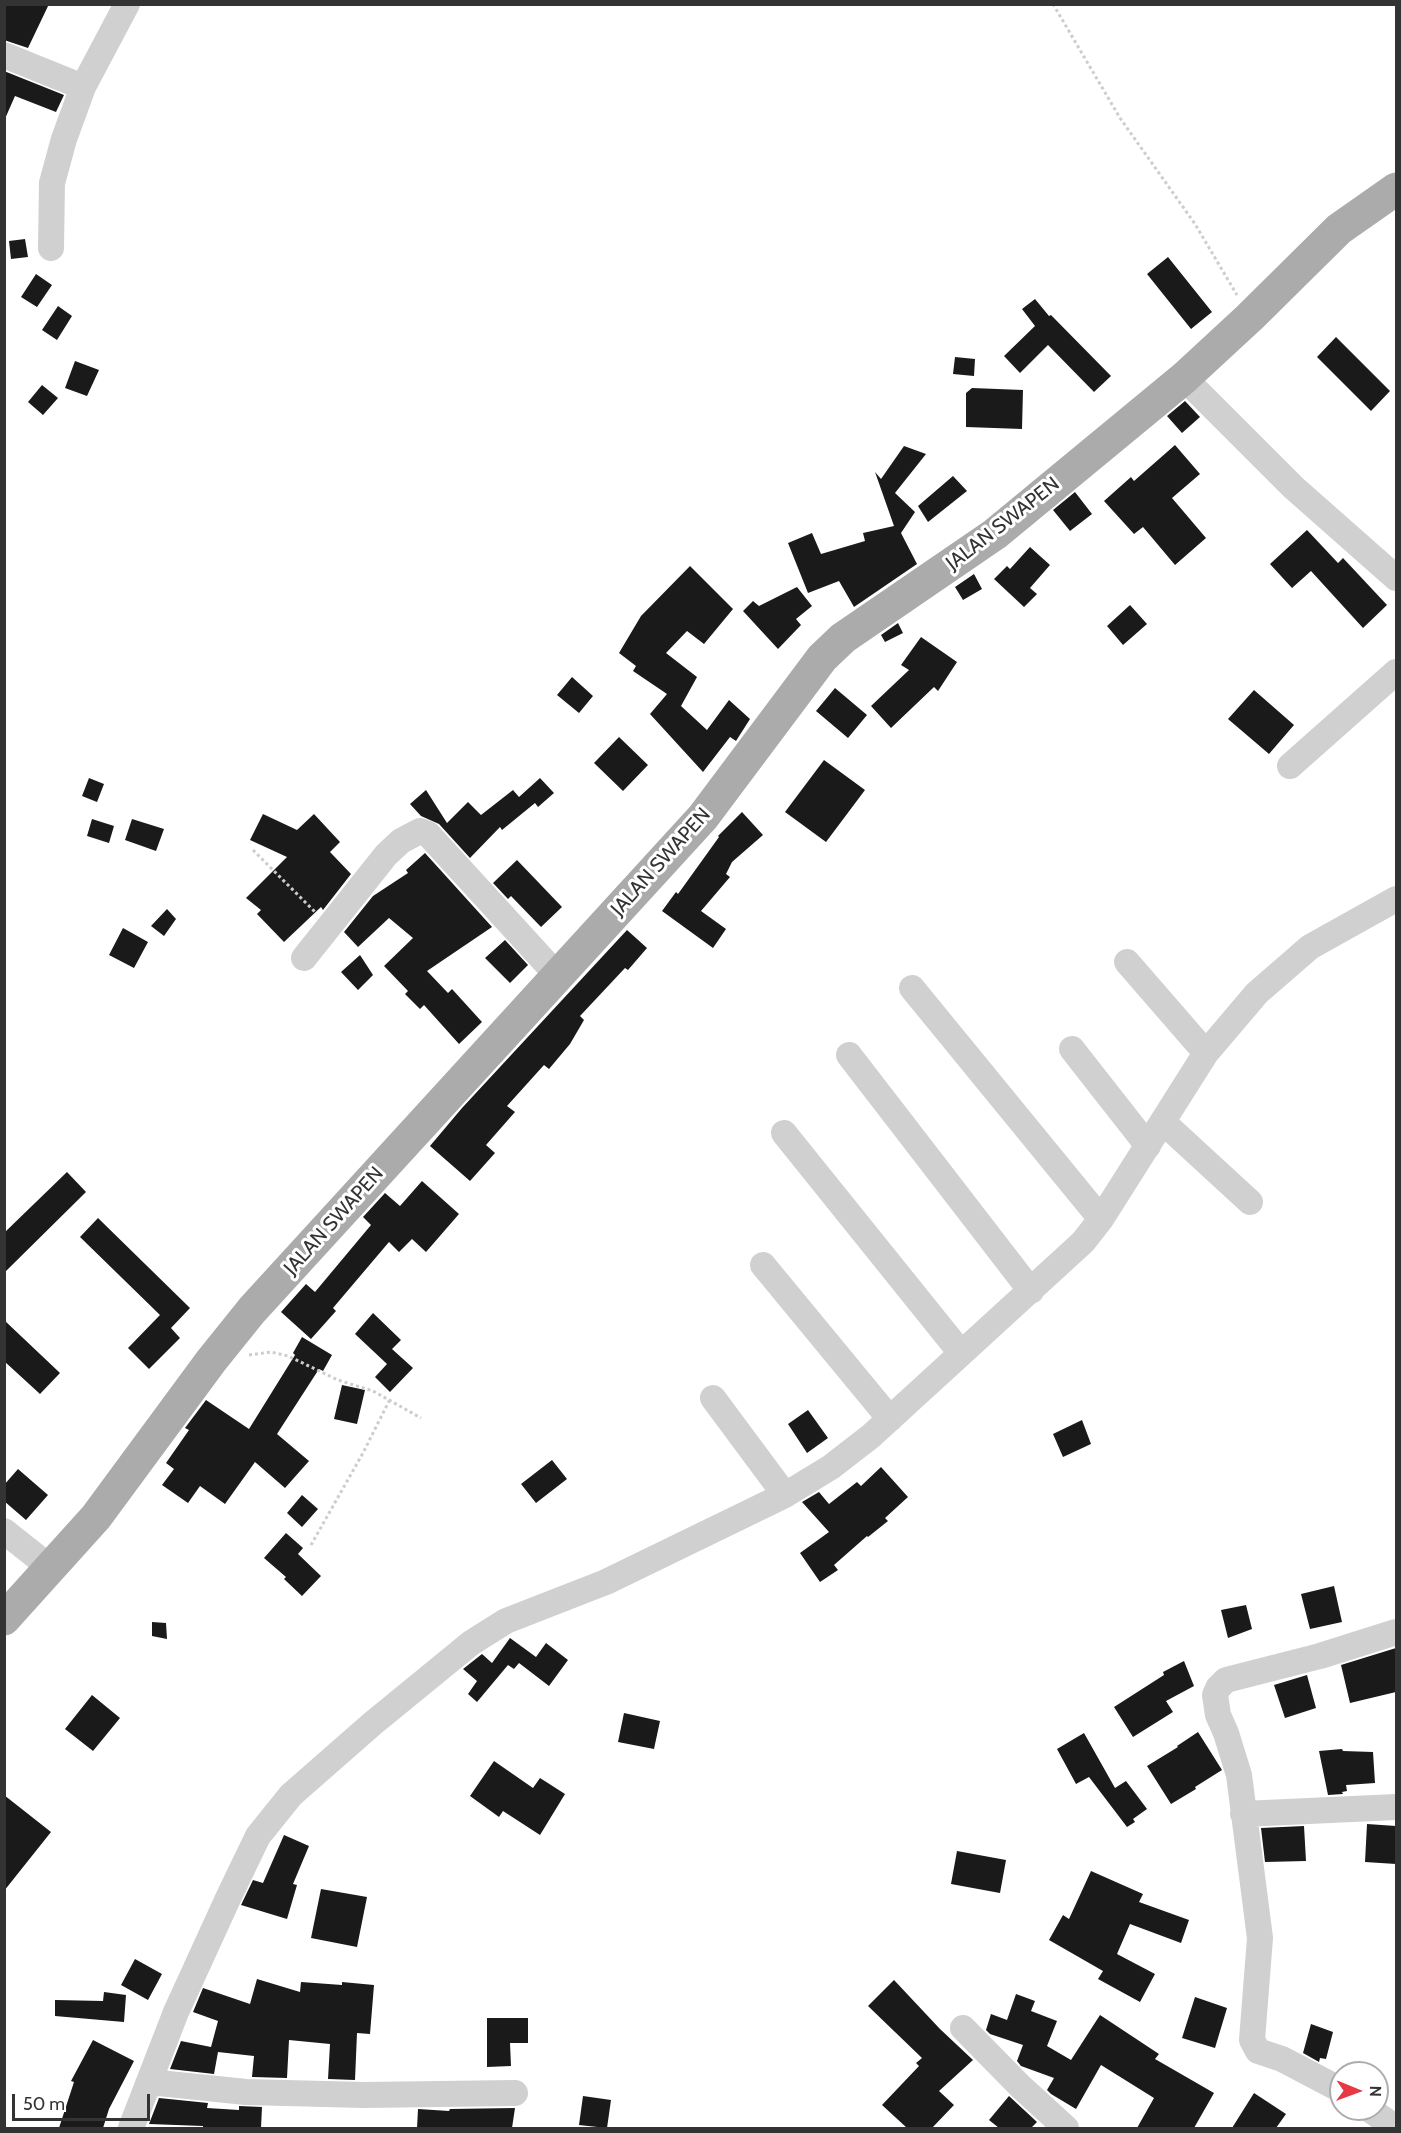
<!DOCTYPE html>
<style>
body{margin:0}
#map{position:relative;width:1401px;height:2133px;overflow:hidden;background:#fff;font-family:Cabin,sans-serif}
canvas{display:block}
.frame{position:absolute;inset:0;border:6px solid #333;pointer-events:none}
.north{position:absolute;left:1329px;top:2061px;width:60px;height:60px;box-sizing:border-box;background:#fff;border:2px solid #adadad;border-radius:50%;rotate:91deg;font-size:16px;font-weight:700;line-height:24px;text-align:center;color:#333}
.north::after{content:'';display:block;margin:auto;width:21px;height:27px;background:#e63946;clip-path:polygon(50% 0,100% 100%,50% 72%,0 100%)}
.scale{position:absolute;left:12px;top:2094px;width:138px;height:27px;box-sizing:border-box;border:3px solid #333;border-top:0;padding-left:8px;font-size:18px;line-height:21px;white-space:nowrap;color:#333;-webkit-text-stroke:4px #fff;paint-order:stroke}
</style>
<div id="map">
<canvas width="1401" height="2133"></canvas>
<div class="frame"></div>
<div class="north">N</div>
<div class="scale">50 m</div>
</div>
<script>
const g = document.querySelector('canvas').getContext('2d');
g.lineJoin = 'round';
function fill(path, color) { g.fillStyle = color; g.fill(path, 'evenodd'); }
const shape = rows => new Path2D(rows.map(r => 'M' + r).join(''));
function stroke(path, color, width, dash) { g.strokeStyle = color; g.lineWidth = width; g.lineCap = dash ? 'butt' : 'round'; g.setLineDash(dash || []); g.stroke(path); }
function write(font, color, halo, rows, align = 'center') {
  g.font = font + ' Cabin,sans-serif'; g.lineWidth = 6; g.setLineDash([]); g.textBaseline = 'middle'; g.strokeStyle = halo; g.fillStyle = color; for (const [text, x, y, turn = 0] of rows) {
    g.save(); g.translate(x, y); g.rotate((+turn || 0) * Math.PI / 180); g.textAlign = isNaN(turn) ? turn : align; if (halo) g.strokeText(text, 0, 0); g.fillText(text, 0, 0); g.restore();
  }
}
const building = shape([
 [4,4,49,4,28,48,4,40],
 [4,71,64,95,56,112,15,96,4,121],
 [25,239,28,257,11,259,9,241],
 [1168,257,1212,312,1191,329,1147,274],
 [36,274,52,285,37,307,21,297],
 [1035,299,1049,316,1051,315,1111,376,1094,392,1048,345,1020,373,1004,356,1035,326,1022,309],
 [58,306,72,316,57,340,42,330],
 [1336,337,1390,391,1371,411,1317,357],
 [955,357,975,359,974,376,953,374],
 [75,361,99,370,87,396,65,388],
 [42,385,58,398,43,415,28,402],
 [972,388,1023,390,1022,429,966,427,966,393],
 [1185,401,1200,417,1182,433,1167,416],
 [1175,445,1200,474,1172,498,1206,538,1175,565,1143,527,1134,534,1104,501,1131,477,1134,481],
 [904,446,926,454,895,493,915,512,901,533,917,564,854,607,839,581,808,593,788,543,812,533,821,554,865,541,863,533,894,526,875,472,881,479],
 [953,476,967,491,928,522,918,506],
 [1075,492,1092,514,1070,531,1053,510],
 [1307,530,1338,563,1343,558,1387,605,1363,628,1311,571,1292,588,1270,564],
 [1030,547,1050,565,1030,588,1037,594,1024,607,994,579,1007,566,1010,569],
 [690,566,733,609,704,644,687,631,666,653,697,677,681,706,707,730,729,700,750,719,736,741,730,737,703,772,650,714,667,694,633,671,636,666,619,653,641,616],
 [974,574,982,589,963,600,955,587],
 [797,587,812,606,796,619,801,625,778,649,743,611,753,601,759,606],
 [1130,605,1147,624,1123,645,1107,626],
 [898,623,903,633,885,642,881,635],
 [921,637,957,662,938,691,934,687,891,728,871,706,909,670,901,665],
 [572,677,593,696,579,713,557,695],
 [835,688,867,715,848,738,816,711],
 [1254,690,1294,725,1269,754,1228,719],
 [619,737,648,765,623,791,594,763],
 [824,760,865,790,826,842,785,812],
 [89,778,104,784,97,802,82,796],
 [540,778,554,793,538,807,535,803,502,830,500,827,470,858,439,824,421,816,410,804,426,790,447,823,468,802,481,815,513,790,519,797],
 [742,812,763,835,732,862,726,874,730,877,701,911,726,929,713,948,662,911,676,892,678,894,719,837,718,836],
 [263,814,297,830,314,814,340,842,330,852,351,874,323,910,321,907,284,942,257,914,261,910,246,898,287,857,250,840],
 [92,819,114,826,109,843,87,836],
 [132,819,164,829,156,851,125,840],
 [425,853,492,927,427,971,448,993,452,989,482,1022,459,1044,424,1005,420,1009,405,994,408,991,384,966,413,938,389,918,358,947,344,932,373,896,408,873,406,870],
 [517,860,562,907,541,927,511,896,508,899,493,883],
 [167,909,176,919,164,936,151,926],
 [123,928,148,942,134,968,109,955],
 [627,930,647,948,628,970,625,968,580,1016,584,1020,570,1044,549,1069,544,1065,507,1106,515,1112,486,1145,495,1153,470,1181,430,1146,462,1108],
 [505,940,528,965,510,983,485,958],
 [360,955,373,975,358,990,341,972],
 [67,1172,86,1192,4,1273,4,1233],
 [422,1181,459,1214,426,1252,412,1239,399,1252,389,1242,333,1308,336,1311,311,1339,281,1312,306,1284,315,1292,371,1225,363,1217,385,1193,400,1206],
 [98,1218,190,1308,171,1328,180,1338,149,1369,128,1348,160,1315,80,1237],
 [373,1313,401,1340,392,1349,413,1368,390,1392,375,1377,387,1364,355,1334],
 [4,1320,60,1373,40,1394,4,1361],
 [302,1337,332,1355,323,1371,319,1369,277,1434,309,1461,285,1488,255,1462,225,1504,200,1486,188,1503,162,1485,174,1469,166,1463,189,1430,185,1428,206,1400,249,1429,295,1355,293,1353],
 [342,1385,365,1390,357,1424,334,1419],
 [808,1410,828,1438,807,1453,788,1424],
 [1082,1420,1091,1444,1063,1457,1053,1434],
 [552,1460,567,1479,536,1503,521,1484],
 [881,1467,908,1497,885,1518,888,1521,868,1537,867,1536,834,1565,838,1570,820,1582,800,1553,829,1532,802,1502,819,1492,829,1504,857,1482,861,1486],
 [18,1469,48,1495,26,1520,4,1501,4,1485],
 [302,1495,318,1509,302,1527,287,1513],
 [286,1533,303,1548,298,1554,321,1576,302,1596,284,1579,286,1577,264,1558],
 [1334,1586,1342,1622,1310,1629,1301,1594],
 [1246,1605,1252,1629,1228,1638,1221,1610],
 [152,1622,166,1623,167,1639,152,1636],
 [510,1638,536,1657,546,1643,568,1660,549,1686,519,1663,514,1669,508,1665,477,1702,468,1694,477,1681,463,1669,482,1654,492,1663],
 [1396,1648,1396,1692,1350,1703,1341,1665],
 [1184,1661,1194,1686,1166,1701,1173,1712,1133,1737,1114,1707,1164,1675,1163,1672],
 [1307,1675,1316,1708,1285,1718,1274,1685],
 [92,1695,120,1718,93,1751,65,1729],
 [624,1713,660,1721,654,1749,618,1742],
 [1198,1732,1222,1770,1195,1787,1196,1789,1171,1804,1147,1766,1178,1747,1177,1746],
 [1084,1733,1115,1788,1126,1781,1147,1809,1133,1819,1135,1822,1127,1827,1089,1777,1076,1784,1057,1749],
 [1342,1749,1343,1751,1373,1752,1375,1783,1346,1785,1347,1791,1342,1792,1343,1794,1328,1795,1319,1751],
 [494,1761,533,1788,540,1778,565,1794,540,1835,503,1811,499,1817,470,1796],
 [4,1795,51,1832,4,1891],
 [1367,1824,1396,1826,1396,1864,1365,1862],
 [1304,1826,1306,1861,1265,1862,1261,1828],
 [284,1835,309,1846,293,1884,297,1885,287,1919,241,1905,253,1880,263,1883],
 [957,1851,1006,1860,1000,1893,951,1884],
 [1091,1871,1143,1894,1139,1902,1189,1920,1181,1943,1130,1924,1117,1954,1155,1974,1140,2002,1098,1979,1103,1971,1049,1940,1063,1915,1069,1919],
 [321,1889,367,1897,357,1947,311,1938],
 [135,1959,162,1974,148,2000,121,1985],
 [257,1979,300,1992,301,1982,342,1985,342,1982,374,1985,370,2034,357,2033,355,2080,328,2079,330,2044,289,2040,287,2078,252,2077,254,2056,218,2052,214,2074,170,2069,181,2041,211,2047,218,2021,193,2012,203,1988,250,2004],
 [894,1980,940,2029,973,2060,939,2091,954,2105,932,2128,907,2128,882,2105,919,2066,916,2063,922,2058,868,2006],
 [104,1992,126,1995,124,2022,55,2016,55,2000,103,2001],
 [1016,1994,1035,2001,1031,2011,1057,2021,1047,2046,1071,2060,1100,2015,1159,2054,1155,2059,1214,2093,1194,2128,1137,2128,1154,2098,1101,2065,1076,2109,1051,2094,1047,2090,1054,2078,1021,2066,1017,2061,1023,2045,990,2034,986,2030,991,2014,1007,2020],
 [1195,1997,1227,2008,1215,2048,1182,2038],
 [487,2018,528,2018,528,2043,510,2043,511,2066,487,2067],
 [1311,2024,1333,2032,1326,2059,1320,2058,1319,2062,1303,2053],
 [93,2040,134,2061,109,2109,103,2128,59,2128,74,2082,71,2081],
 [1254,2093,1286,2114,1276,2128,1232,2128],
 [583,2096,611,2100,607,2128,579,2125],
 [1009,2096,1037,2122,1031,2128,999,2128,989,2120],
 [159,2098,208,2103,207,2108,239,2110,239,2106,262,2107,261,2128,203,2128,203,2126,149,2124],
 [515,2108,512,2128,417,2128,418,2109,449,2111,450,2109]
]);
const path = shape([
 [1053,4,1120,118,1195,224,1237,295],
 [253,850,315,912],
 [249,1355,271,1352,288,1356,338,1380,373,1391,421,1418],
 [311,1545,363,1453,389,1401]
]);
const minor = shape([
 [4,55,83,87],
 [51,248,52,183,64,139,83,87,127,4],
 [1184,378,1293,487,1396,578],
 [1290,766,1396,672],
 [304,958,386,855,401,841,420,831,428,834,557,975],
 [1127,962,1206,1053],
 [912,988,1101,1219],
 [1072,1049,1148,1146],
 [849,1055,1031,1291],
 [1163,1122,1250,1202],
 [784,1133,961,1353],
 [763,1265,890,1419],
 [713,1398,785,1495],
 [4,1531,52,1569],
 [1243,1814,1396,1807],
 [963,2028,1020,2086,1066,2128],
 [149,2082,246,2092,364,2095,515,2093],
 [1341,2090,1282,2059,1258,2051,1252,2040,1260,1938,1239,1775,1226,1733,1218,1715,1215,1695,1218,1688,1226,1680,1320,1656,1396,1632],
 [1369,2109,1396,2128],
 [131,2128,176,2012,230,1894,258,1836,291,1795,372,1724,471,1643,506,1621,606,1582,785,1495,831,1467,871,1436,1083,1242,1101,1219,1206,1053,1257,993,1310,947,1396,899]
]);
const major = shape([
 [4,1619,96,1517,211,1361,252,1310,703,817,822,658,843,638,995,534,1184,378,1250,317,1339,229,1396,189]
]);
const streetNames = [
 ["JALAN SWAPEN",1003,524,-38],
 ["JALAN SWAPEN",661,862,-48],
 ["JALAN SWAPEN",334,1221,-48]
];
fill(building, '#1a1a1a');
stroke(path, '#cdcdcd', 3, [3, 3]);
stroke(minor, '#d0d0d0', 26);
stroke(major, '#ababab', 33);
write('20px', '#333', '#fff', streetNames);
</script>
